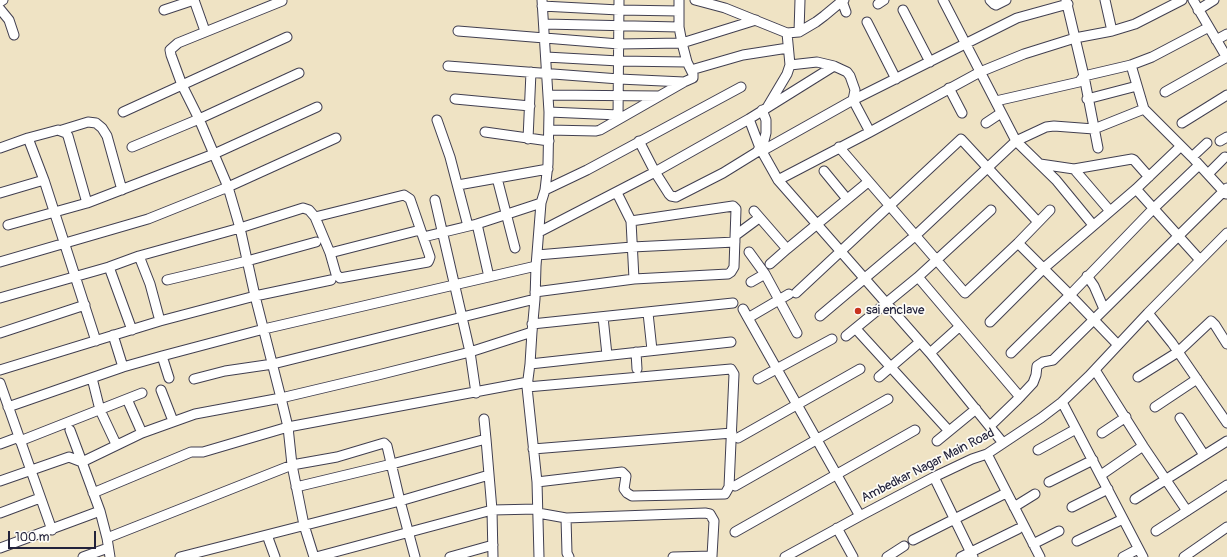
<!DOCTYPE html>
<style>
body{margin:0}
#map{position:relative;width:1227px;height:557px;overflow:hidden;background:#efe3c4;font-family:Pangolin,sans-serif}
canvas{display:block}
.scale{position:absolute;left:8px;top:531px;width:88px;height:18px;box-sizing:border-box;border:2px solid #22223b;border-top:0;padding-left:5px;font-size:12px;line-height:14px;white-space:nowrap;color:#22223b;-webkit-text-stroke:3px #fdfcf7;paint-order:stroke}
</style>
<div id="map">
<canvas width="1227" height="557"></canvas>
<div class="scale">100 m</div>
</div>
<script>
const g = document.querySelector('canvas').getContext('2d');
g.lineJoin = 'round';
const shape = rows => new Path2D(rows.map(r => 'M' + r).join(''));
function stroke(path, color, width, dash) { g.strokeStyle = color; g.lineWidth = width; g.lineCap = dash ? 'butt' : 'round'; g.setLineDash(dash || []); g.stroke(path); }
function write(font, color, halo, rows, align = 'center') {
  g.font = font + ' Pangolin,sans-serif'; g.lineWidth = 3.5; g.setLineDash([]); g.textBaseline = 'middle'; g.strokeStyle = halo; g.fillStyle = color; for (const [text, x, y, turn = 0] of rows) {
    g.save(); g.translate(x, y); g.rotate((+turn || 0) * Math.PI / 180); g.textAlign = isNaN(turn) ? turn : align; if (halo) g.strokeText(text, 0, 0); g.fillText(text, 0, 0); g.restore();
  }
}
const minor = shape([
 [695,0,725,8,787,33,799,32,816,22,824,16,842,1,841,0],
 [844,0,842,1,846,12],
 [943,0,1016,141,1056,180,1093,225],
 [990,0,994,4,996,5,1006,0],
 [1066,0,1084,76,1098,148],
 [1105,0,1112,31],
 [1193,0,1227,58],
 [282,1,178,43,170,50,171,55,182,85,199,119,228,187,240,228,255,296,281,398,288,427,292,465,304,525,314,557],
 [0,2,3,0],
 [878,4,884,0],
 [542,6,619,10,679,11],
 [0,9,9,20,14,35],
 [164,10,194,0,205,31],
 [903,10,930,62],
 [1198,10,1214,0],
 [867,22,896,79],
 [544,24,679,27],
 [458,31,619,44,682,43,756,20],
 [799,32,800,0],
 [1216,40,1227,34],
 [546,57,619,61,687,62],
 [790,65,817,62,834,66],
 [1131,65,1144,109,1192,157,1226,194],
 [448,66,619,79,684,82],
 [691,70,743,55,788,48],
 [949,88,962,113],
 [1165,92,1227,57],
 [548,95,659,96],
 [455,99,530,106],
 [1087,99,1137,86],
 [996,101,1079,82,1084,76,1131,65,1152,57,1209,27],
 [768,106,787,74,790,65,787,33],
 [123,112,287,37],
 [549,112,619,115],
 [618,119,619,0],
 [749,119,760,148,778,180,930,353,1003,443],
 [437,120,450,157,468,226],
 [986,123,1001,113],
 [1182,123,1227,95],
 [62,130,88,122,96,123,102,128,107,136,122,190],
 [549,130,596,131,600,130,684,82,693,78,693,74,687,62,682,43,679,27,679,0],
 [485,132,549,141],
 [28,138,58,130,66,133,68,136,87,203],
 [528,139,531,72],
 [639,141,655,172,669,194,671,196,676,197,723,173,757,152,764,141,766,133,766,120,762,110],
 [1220,141,1227,137],
 [132,147,199,119,299,73],
 [839,147,965,293,1018,243,1050,210],
 [0,148,28,138,44,180,96,341],
 [762,151,853,100,1017,18,1068,4],
 [1192,157,1207,143],
 [1040,164,1074,169,1110,211],
 [1074,169,1132,159,1134,160,1149,177],
 [824,171,847,199],
 [1208,174,1225,157],
 [497,178,515,248],
 [778,180,870,132,980,72,1024,54,1075,38,1112,31,1135,24,1182,0],
 [458,185,548,169],
 [1136,189,1200,260],
 [545,190,587,170,741,87],
 [0,193,44,180],
 [617,193,631,221],
 [435,200,470,352,476,393],
 [754,211,787,249,868,182],
 [477,224,489,277],
 [8,225,87,203,214,154,317,107],
 [539,232,655,172,749,119,834,66,847,72,850,76,855,90,853,100,870,132],
 [736,235,759,218],
 [423,237,477,224,541,203],
 [1018,243,1070,295,1118,345],
 [749,252,765,274,797,333],
 [330,253,420,230],
 [537,255,632,247,735,242],
 [139,256,150,284,160,321],
 [0,262,148,219,228,187,336,138],
 [770,264,787,249],
 [109,267,132,330],
 [1087,276,1094,286,1104,309],
 [918,277,1020,397],
 [167,280,247,261,316,242],
 [751,282,765,274],
 [535,292,634,279,728,274,731,272,734,267,736,209,733,206,631,221,634,279],
 [796,293,961,139,1038,222],
 [0,298,109,267,139,256,240,228,303,208,309,210,315,217,330,253,336,274,340,278,428,262,429,260,430,257,410,199,404,195,315,217],
 [743,309,748,318,789,294],
 [648,313,652,350],
 [1148,313,1172,343,1227,423],
 [820,316,916,235,1016,141,1046,127,1054,126,1094,129,1144,109],
 [603,317,607,355],
 [748,318,860,516],
 [990,322,1044,268,1136,189,1181,146],
 [532,324,733,303],
 [856,329,949,431],
 [0,333,85,305],
 [113,335,123,367],
 [846,336,918,277,991,210],
 [636,352,637,369],
 [930,353,959,327],
 [1011,353,1070,295,1154,208,1199,165],
 [162,356,169,378],
 [530,364,731,342],
 [0,370,160,321,255,296,331,280],
 [1095,370,1143,446,1187,511],
 [879,377,920,342],
 [1138,377,1178,352,1211,321,1215,325,1227,344],
 [92,378,100,410,116,444],
 [194,379,225,371,273,364,535,299],
 [758,379,832,339],
 [0,383,52,530],
 [527,387,731,369,734,374,729,487,725,494,632,496,627,493,624,489,626,476,622,472,537,482],
 [161,390,173,421],
 [127,399,142,433],
 [1062,402,1143,557],
 [8,407,123,367,162,356,264,329,536,266],
 [1155,407,1197,379],
 [1180,418,1204,455],
 [484,419,486,439],
 [990,426,1018,399,1033,383,1036,375,1037,366,1043,362,1053,360,1227,188],
 [70,430,82,462,142,433,195,414,281,398,378,375,470,352,532,332],
 [1102,433,1126,417],
 [738,438,860,369],
 [20,441,142,393],
 [937,441,976,409],
 [0,444,19,437],
 [533,449,732,433],
 [1038,450,1076,429],
 [987,454,1040,557],
 [1101,475,1143,446],
 [934,477,973,557],
 [0,481,69,457,82,462,100,511,107,538,110,557],
 [1049,482,1093,460],
 [735,486,888,399],
 [296,487,392,464,486,439,492,510,493,557],
 [93,493,191,452,203,452,288,427,528,382],
 [1135,499,1227,441],
 [1014,507,1035,494],
 [1072,507,1108,489],
 [0,513,40,498],
 [538,513,566,518,705,513,710,514,714,521,712,556,673,557],
 [566,518,567,553,569,557],
 [837,528,853,557],
 [1156,531,1227,485],
 [735,532,915,430],
 [267,535,275,557],
 [107,538,292,465,337,457,384,443,387,446,400,501,415,557],
 [913,540,1004,494],
 [1077,541,1123,519],
 [1033,544,1059,531],
 [0,548,100,511],
 [83,557,108,548],
 [180,557,400,501,489,475],
 [316,557,492,510,537,509],
 [450,557,493,545],
 [539,557,537,482,527,387,530,364,532,332,535,299,536,266,541,203,545,190,548,164,549,112,542,0],
 [785,557,860,516,934,477,972,459,987,454,1041,418,1062,402,1089,376,1148,313,1227,233],
 [887,557,904,546],
 [961,557,1018,529],
 [1123,557,1138,549],
 [1184,557,1227,527]
]);
const markers = [
 [858,311,4,"#c8321e"]
];
const poiNames = [
 ["sai enclave",866,311]
];
const streetNames = [
 ["Ambedkar Nagar Main Road",928,466,-27]
];
stroke(minor, '#413f50', 11);
stroke(minor, '#fff', 9);
for (const [x, y, r, color] of markers) { const dot = new Path2D(); dot.arc(x, y, r, 0, 2 * Math.PI); g.fillStyle = color; g.fill(dot); stroke(dot, '#fdfcf7', 1.5); }
write('13px', '#22223b', '#fdfcf7', poiNames, 'left');
write('13px', '#22223b', '#fdfcf7', streetNames);
</script>
